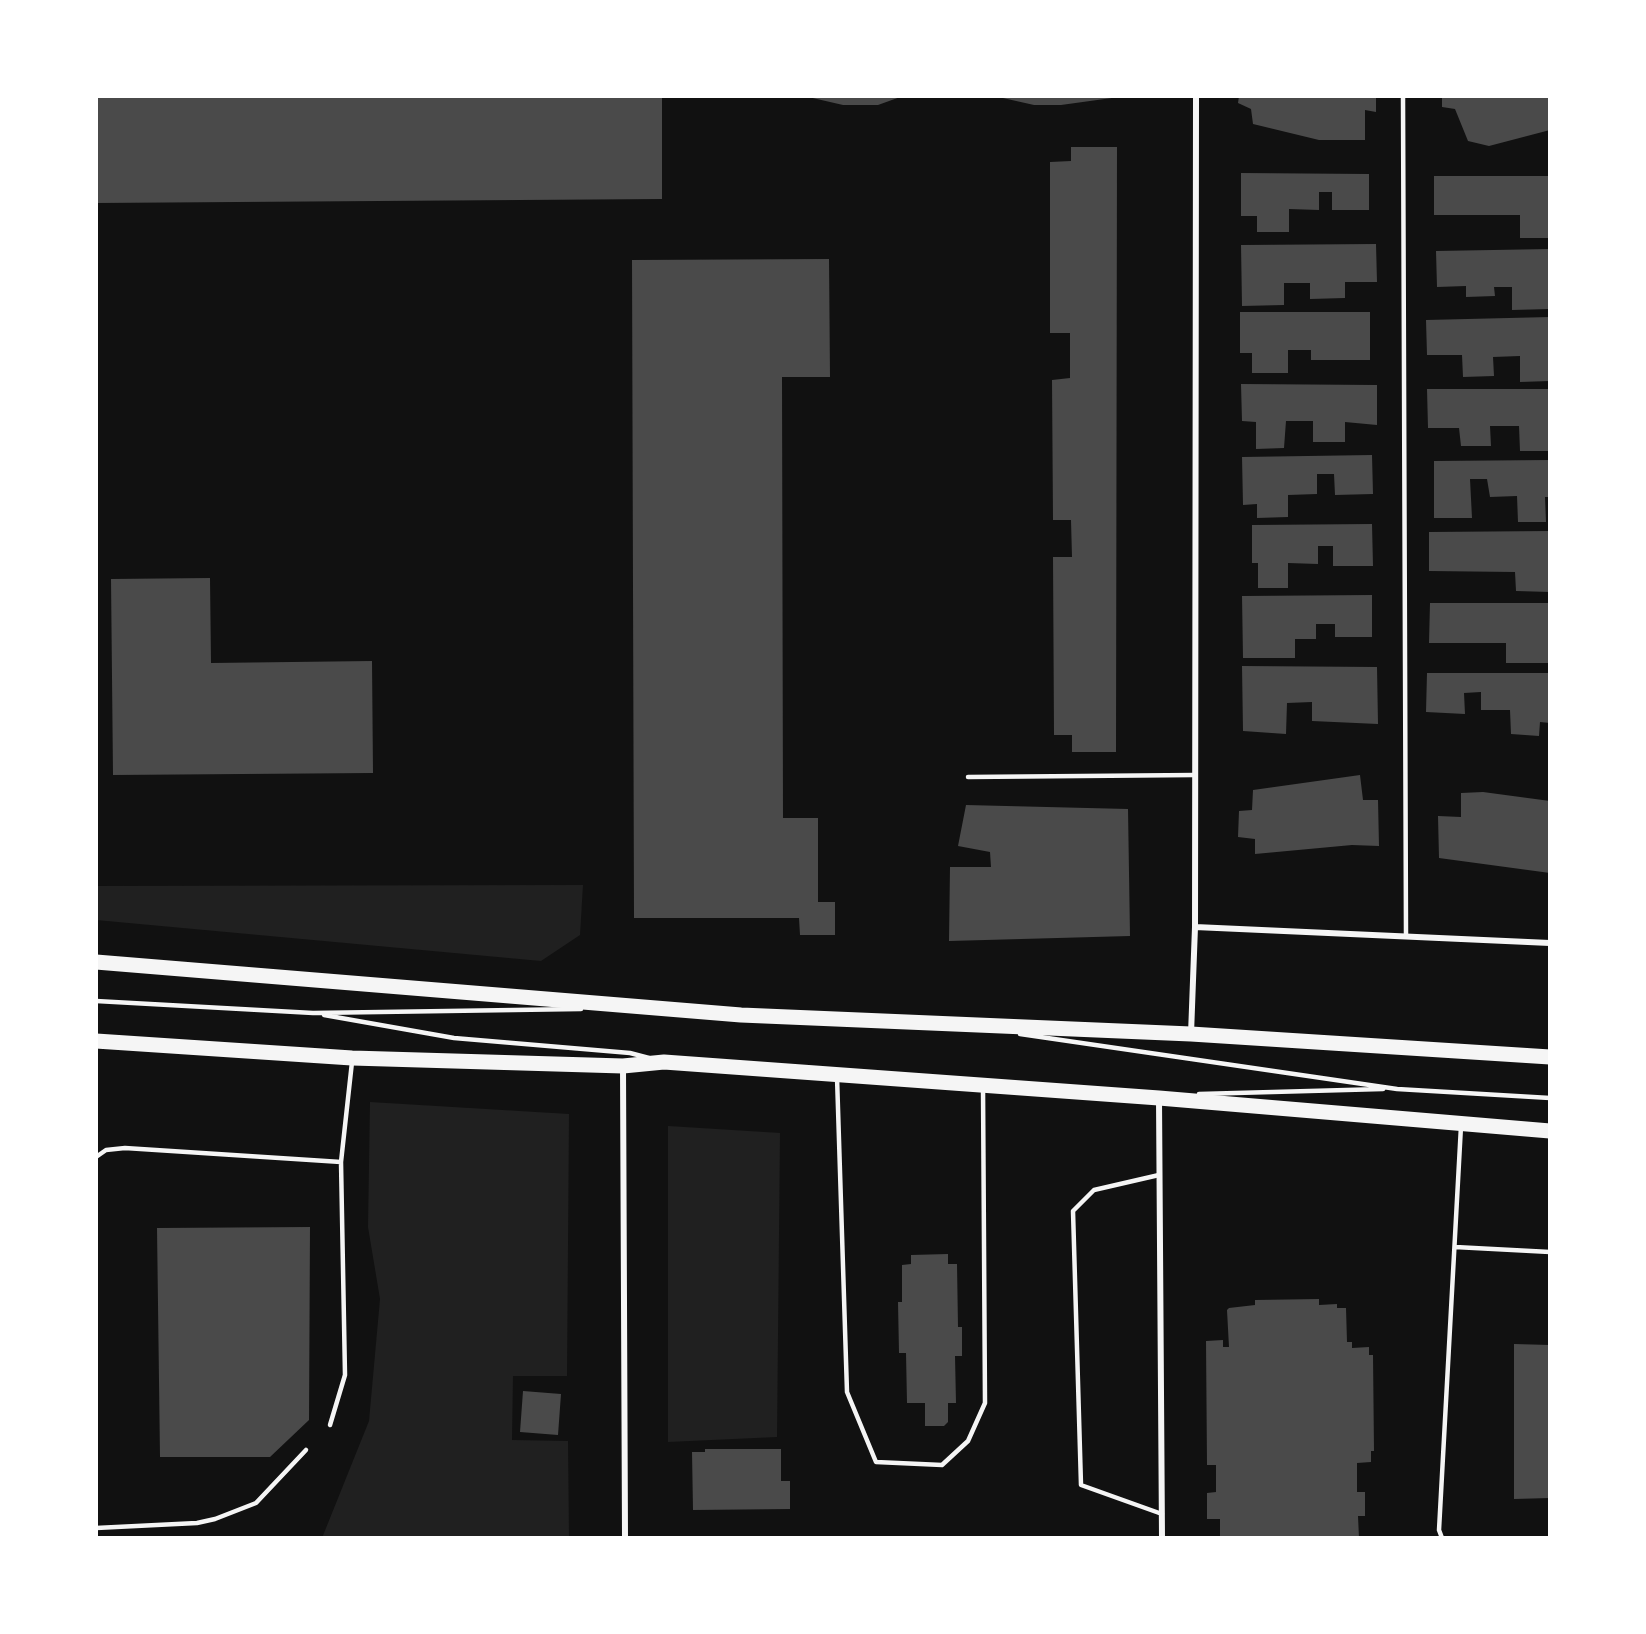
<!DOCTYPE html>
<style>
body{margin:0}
#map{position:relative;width:1646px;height:1634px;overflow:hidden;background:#111;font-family:"PT Sans Narrow",sans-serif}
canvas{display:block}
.frame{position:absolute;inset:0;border:98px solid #fff;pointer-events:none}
</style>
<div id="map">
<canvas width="1646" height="1634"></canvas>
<div class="frame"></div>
</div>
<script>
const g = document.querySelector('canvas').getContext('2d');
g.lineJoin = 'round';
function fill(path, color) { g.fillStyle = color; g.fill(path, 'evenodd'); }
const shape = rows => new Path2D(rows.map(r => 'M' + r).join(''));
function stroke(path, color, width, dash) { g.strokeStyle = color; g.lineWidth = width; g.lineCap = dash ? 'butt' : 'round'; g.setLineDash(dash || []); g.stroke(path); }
const green = shape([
 [583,885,580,935,541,961,96,920,96,886],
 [370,1102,569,1114,567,1376,513,1376,512,1440,568,1441,569,1538,322,1538,369,1421,380,1299,368,1227],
 [668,1126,780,1133,777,1437,668,1442]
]);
const building = shape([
 [96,96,662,96,662,199,96,203],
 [804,96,903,96,878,105,843,105],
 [994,96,1119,96,1119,97,1061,105,1034,105],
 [1239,96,1376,96,1376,112,1365,110,1365,140,1319,140,1253,124,1251,109,1238,103],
 [1442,96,1550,96,1550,130,1489,146,1468,141,1455,109,1442,107],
 [1071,147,1117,147,1116,752,1072,752,1072,735,1054,735,1053,557,1072,557,1071,520,1053,520,1052,380,1070,378,1070,333,1050,333,1050,162,1071,161],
 [1241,173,1369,174,1369,210,1332,210,1332,192,1319,192,1319,210,1289,209,1289,232,1257,232,1257,216,1241,216],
 [1434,176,1550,176,1550,238,1520,238,1520,215,1434,215],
 [1376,244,1377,282,1345,282,1345,298,1310,299,1310,283,1284,283,1284,305,1242,306,1241,245],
 [1550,249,1550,309,1512,310,1512,287,1494,287,1495,296,1466,297,1466,286,1437,287,1436,251],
 [829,259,830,377,782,377,783,818,818,818,818,902,835,902,835,935,800,935,799,918,634,918,632,260],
 [1240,312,1370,312,1370,360,1311,360,1311,350,1288,350,1288,373,1252,373,1252,353,1240,353],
 [1550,317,1550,381,1520,382,1520,356,1493,357,1494,376,1463,377,1462,355,1427,355,1426,320],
 [1241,384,1377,385,1377,425,1345,422,1345,442,1313,442,1313,421,1286,421,1284,448,1256,449,1256,422,1242,421],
 [1427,389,1550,389,1550,451,1520,451,1519,426,1490,426,1491,446,1461,446,1459,428,1428,428],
 [1372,455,1373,494,1335,495,1334,474,1317,474,1317,494,1288,495,1288,517,1257,518,1257,504,1243,505,1242,457],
 [1550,460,1550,497,1545,497,1546,522,1518,522,1517,496,1490,497,1487,479,1470,479,1472,518,1434,518,1434,461],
 [1372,524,1373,566,1333,566,1333,546,1318,546,1318,564,1288,563,1288,588,1258,588,1258,563,1252,563,1252,525],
 [1550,531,1550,592,1516,591,1515,572,1429,571,1429,532],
 [210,578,211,663,372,661,373,773,113,775,111,579],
 [1372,595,1372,637,1335,637,1335,624,1316,624,1316,639,1295,639,1295,658,1243,658,1242,596],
 [1430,603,1550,603,1550,663,1506,663,1506,643,1429,643],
 [1242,666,1377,667,1378,724,1312,721,1312,702,1287,703,1286,734,1243,731],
 [1427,673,1550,673,1550,723,1540,722,1539,736,1511,734,1510,710,1481,710,1481,692,1464,693,1465,714,1426,712],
 [1360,775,1363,800,1378,800,1379,846,1352,845,1255,854,1255,839,1238,837,1239,811,1252,810,1253,790],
 [1483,792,1550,801,1550,873,1439,858,1438,816,1461,817,1461,793],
 [966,805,1128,809,1130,936,949,941,950,867,991,867,990,852,958,846],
 [310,1227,309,1420,270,1457,160,1457,157,1228],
 [948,1254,948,1264,957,1264,958,1327,962,1327,962,1356,955,1356,956,1403,948,1403,948,1422,944,1426,925,1426,925,1403,907,1403,906,1353,899,1353,898,1302,902,1302,902,1265,911,1264,911,1255],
 [1319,1299,1319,1305,1337,1304,1337,1308,1346,1308,1347,1342,1352,1342,1352,1348,1369,1347,1369,1355,1373,1355,1374,1451,1371,1451,1371,1462,1357,1463,1357,1492,1365,1492,1365,1516,1358,1516,1359,1538,1220,1538,1220,1519,1207,1519,1207,1493,1216,1492,1216,1465,1207,1465,1206,1341,1223,1340,1223,1347,1229,1347,1227,1310,1229,1308,1255,1305,1255,1300],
 [1514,1344,1550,1345,1550,1498,1514,1499],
 [523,1391,561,1394,558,1435,520,1432],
 [705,1449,781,1449,781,1481,790,1481,790,1509,693,1510,692,1452,705,1452]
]);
const service = shape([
 [1403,96,1406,936],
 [968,777,1195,775],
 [96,1001,313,1013,581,1009],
 [324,1015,454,1038,630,1053,649,1058],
 [1020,1034,1397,1089],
 [837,1077,847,1392,876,1462,942,1465,968,1441,985,1403,983,1087],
 [1397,1089,1550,1098],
 [1199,1094,1383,1089],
 [96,1157,106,1150,125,1148,341,1162],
 [1159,1175,1094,1190,1073,1211,1081,1485,1162,1514],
 [1455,1247,1550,1252],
 [330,1425,345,1375,341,1162,352,1062],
 [96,1528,197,1523,215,1519,256,1503,306,1450],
 [1442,1538,1439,1530,1461,1126]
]);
const minor = shape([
 [1195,927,1550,943],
 [1191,1034,1195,927,1196,96],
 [623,1067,625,1538],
 [1159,1099,1162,1538]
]);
const primary = shape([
 [96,962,741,1015,1191,1034,1550,1057],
 [96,1041,352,1058,623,1066,664,1062,1159,1098,1550,1131]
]);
fill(green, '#202020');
fill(building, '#4a4a4a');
stroke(service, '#f5f5f5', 4.5);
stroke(minor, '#f5f5f5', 6);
stroke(primary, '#f5f5f5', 15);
</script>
